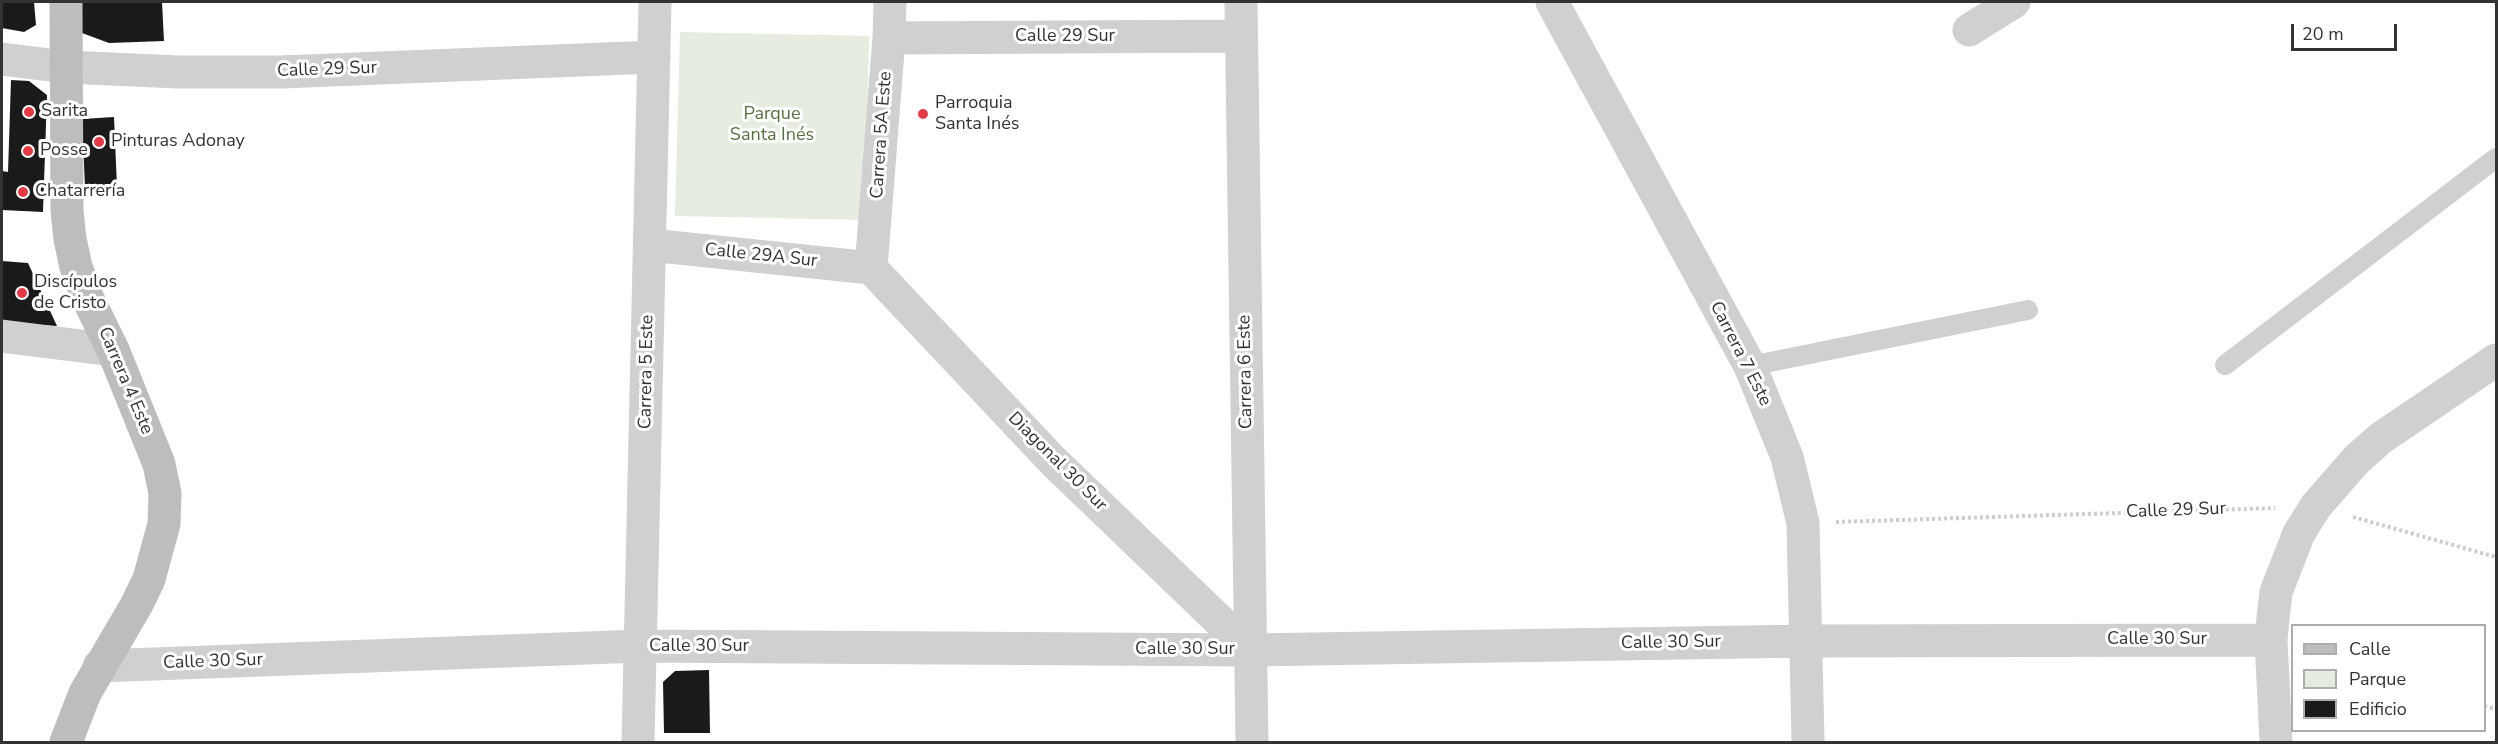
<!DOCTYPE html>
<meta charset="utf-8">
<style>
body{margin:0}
#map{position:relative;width:2498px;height:744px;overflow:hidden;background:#fff;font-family:"Nunito Sans",sans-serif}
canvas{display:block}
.frame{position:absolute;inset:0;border:3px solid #333;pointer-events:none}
.legend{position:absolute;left:2291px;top:624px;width:195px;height:108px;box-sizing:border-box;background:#fff;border:2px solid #adadad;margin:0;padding:8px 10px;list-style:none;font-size:18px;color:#333}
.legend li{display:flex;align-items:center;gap:12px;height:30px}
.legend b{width:30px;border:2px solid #adadad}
.scale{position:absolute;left:2291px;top:24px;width:106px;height:27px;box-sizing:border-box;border:3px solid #333;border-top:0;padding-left:8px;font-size:18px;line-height:21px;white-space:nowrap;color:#333;-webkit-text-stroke:4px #fff;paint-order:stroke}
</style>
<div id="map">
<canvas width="2498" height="744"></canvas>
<div class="frame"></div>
<ul class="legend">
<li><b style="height:8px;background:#bdbdbd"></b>Calle</li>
<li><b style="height:16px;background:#e6ecdf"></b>Parque</li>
<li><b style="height:16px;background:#1a1a1a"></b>Edificio</li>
</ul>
<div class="scale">20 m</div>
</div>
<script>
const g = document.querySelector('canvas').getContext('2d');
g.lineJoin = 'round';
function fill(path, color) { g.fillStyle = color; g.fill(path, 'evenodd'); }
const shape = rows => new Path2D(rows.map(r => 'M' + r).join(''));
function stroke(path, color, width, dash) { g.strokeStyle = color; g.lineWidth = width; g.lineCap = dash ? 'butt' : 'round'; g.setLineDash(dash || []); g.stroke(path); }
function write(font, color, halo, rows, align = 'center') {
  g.font = font + ' "Nunito Sans",sans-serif'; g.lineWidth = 6; g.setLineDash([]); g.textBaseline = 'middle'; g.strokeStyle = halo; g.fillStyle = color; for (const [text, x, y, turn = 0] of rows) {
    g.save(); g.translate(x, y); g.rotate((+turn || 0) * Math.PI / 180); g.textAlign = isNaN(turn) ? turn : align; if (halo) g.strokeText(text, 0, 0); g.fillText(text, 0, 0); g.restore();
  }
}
const green = shape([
 [680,32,869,36,865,220,675,216]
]);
const building = shape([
 [3,2,34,2,36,25,24,32,2,28],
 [76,2,162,2,164,41,109,43,82,33],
 [11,80,29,81,47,95,43,212,2,210,2,171,8,172],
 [114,117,117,187,85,188,82,119],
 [2,261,28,263,57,326,2,323],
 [709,670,710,733,664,733,663,682,675,671]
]);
const path = shape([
 [2353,517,2496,557],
 [1836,522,2275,508],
 [2484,706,2496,709]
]);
const lane = shape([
 [2225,365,2496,158],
 [1750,366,2028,310]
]);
const street = shape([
 [1241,2,1252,742],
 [1552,2,1750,366,1787,457,1803,523,1808,742],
 [1969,30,2014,2],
 [889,38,1241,36],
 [2,59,66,67,178,72,281,72,654,57],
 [650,245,871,268],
 [871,268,1053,461,1250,650],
 [871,268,889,38,890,2],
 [2,336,113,350],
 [99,666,641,646,1250,650,1806,641,2271,640],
 [638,742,655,2],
 [2276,742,2271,640,2273,618,2276,592,2299,533,2316,506,2357,459,2381,438,2496,360]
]);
const secondary = shape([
 [66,2,67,211,70,239,76,267,88,299,113,350,159,464,165,493,164,524,149,579,137,604,85,693,66,742]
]);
const markers = [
 [29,112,6,"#e63946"],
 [923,114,6,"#e63946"],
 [99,142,6,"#e63946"],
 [28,151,6,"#e63946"],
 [23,192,6,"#e63946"],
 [22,293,6,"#e63946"]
];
const streetNames = [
 ["Calle 29 Sur",1065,37],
 ["Calle 29 Sur",327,70,-2],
 ["Carrera 5A Este",882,135,-86],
 ["Calle 29A Sur",761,256,6],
 ["Carrera 7 Este",1740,354,63],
 ["Carrera 5 Este",647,372,-89],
 ["Carrera 6 Este",1246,372,-91],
 ["Carrera 4 Este",125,381,67],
 ["Diagonal 30 Sur",1057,462,45],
 ["Calle 29 Sur",2176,511,-2],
 ["Calle 30 Sur",2157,640],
 ["Calle 30 Sur",1671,643,-1],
 ["Calle 30 Sur",699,647],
 ["Calle 30 Sur",1185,650],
 ["Calle 30 Sur",213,662,-2]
];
const poiNames = [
 ["Parroquia",935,104],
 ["Santa Inés",935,125],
 ["Sarita",41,112],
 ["Pinturas Adonay",111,142],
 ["Posse",40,151],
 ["Chatarrería",35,192],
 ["Discípulos",34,283],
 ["de Cristo",34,304]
];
const parkNames = [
 ["Parque",772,115],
 ["Santa Inés",772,136]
];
fill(green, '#e6ecdf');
fill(building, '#1a1a1a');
stroke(path, '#cdcdcd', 4, [3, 3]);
stroke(lane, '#d0d0d0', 20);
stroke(street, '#d0d0d0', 33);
stroke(secondary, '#bdbdbd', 33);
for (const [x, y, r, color] of markers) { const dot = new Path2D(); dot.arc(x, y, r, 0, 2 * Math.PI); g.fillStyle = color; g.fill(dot); stroke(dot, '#fff', 2); }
write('18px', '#333', '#fff', streetNames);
write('18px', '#333', '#fff', poiNames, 'left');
write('18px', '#56703f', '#fff', parkNames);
</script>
